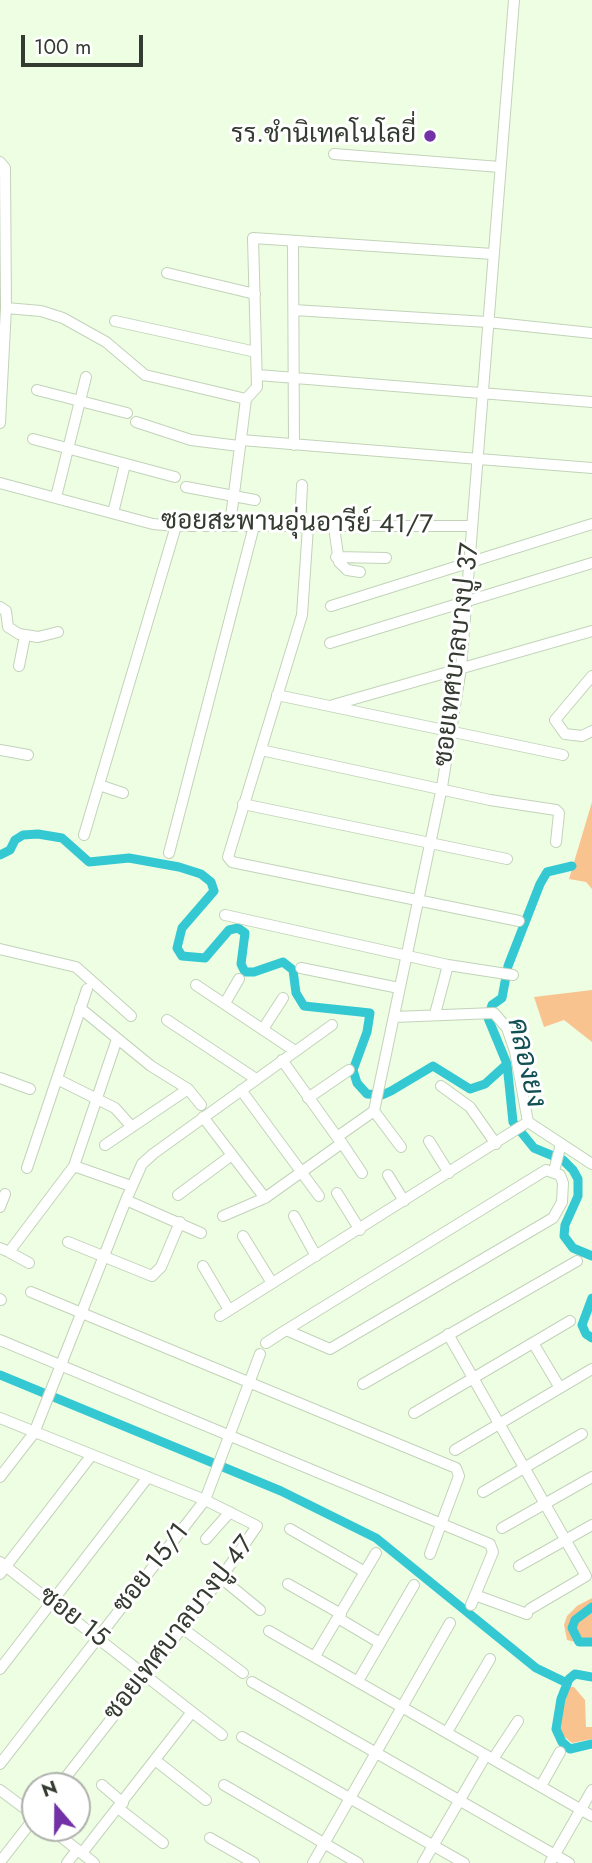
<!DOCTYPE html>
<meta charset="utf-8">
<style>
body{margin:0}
#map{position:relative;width:592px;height:1863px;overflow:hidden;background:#edfee3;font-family:Jost,sans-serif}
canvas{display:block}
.north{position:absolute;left:21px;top:1772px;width:70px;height:70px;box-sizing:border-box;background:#fff;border:2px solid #aeb1ac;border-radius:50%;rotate:340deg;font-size:19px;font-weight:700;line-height:28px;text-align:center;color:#343b30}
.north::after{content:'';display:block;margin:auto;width:24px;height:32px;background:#7231a6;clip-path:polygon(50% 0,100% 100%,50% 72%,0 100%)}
.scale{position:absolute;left:21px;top:35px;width:122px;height:32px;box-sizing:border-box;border:4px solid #343b30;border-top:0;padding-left:9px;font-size:21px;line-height:24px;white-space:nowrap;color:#343b30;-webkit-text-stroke:5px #fff;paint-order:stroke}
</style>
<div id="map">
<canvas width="592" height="1863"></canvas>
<div class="north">N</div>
<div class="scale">100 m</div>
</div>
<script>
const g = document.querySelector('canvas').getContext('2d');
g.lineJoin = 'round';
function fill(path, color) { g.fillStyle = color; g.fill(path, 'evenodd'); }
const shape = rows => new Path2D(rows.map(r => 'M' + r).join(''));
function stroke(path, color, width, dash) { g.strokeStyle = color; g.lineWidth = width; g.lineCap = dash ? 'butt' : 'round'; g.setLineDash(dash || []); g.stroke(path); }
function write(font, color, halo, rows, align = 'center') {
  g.font = font + ' Jost,Sarabun,sans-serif'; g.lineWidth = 6; g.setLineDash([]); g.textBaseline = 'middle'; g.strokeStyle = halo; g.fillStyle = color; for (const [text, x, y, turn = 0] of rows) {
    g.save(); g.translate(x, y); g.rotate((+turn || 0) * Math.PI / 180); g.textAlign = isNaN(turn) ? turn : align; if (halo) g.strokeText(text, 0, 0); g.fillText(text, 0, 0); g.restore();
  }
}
const green = shape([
 [592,802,592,889,586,882,569,879],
 [592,990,592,1042,564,1020,544,1027,534,997],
 [592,1598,592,1646,567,1640,564,1625,567,1616,577,1606],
 [569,1687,574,1687,585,1700,586,1727,592,1727,592,1739,572,1743,561,1734,558,1727]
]);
const canal = shape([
 [0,855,10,850,15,840,23,835,38,834,62,838,89,862,129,858,179,867,201,874,211,882,214,891,182,928,177,948,182,956,205,958,229,930,238,928,245,933,241,964,245,972,254,972,283,962,293,970,296,993,304,1006,370,1013,367,1032,353,1070,357,1083,367,1094,382,1095,391,1091,433,1066,470,1089,485,1084,507,1064],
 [572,866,547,872,540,884,508,966,502,998,492,1005,488,1018,507,1064,513,1122,534,1148,563,1160,573,1170,578,1179,578,1196,565,1225,564,1236,573,1248,592,1256],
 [592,1298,582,1325,586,1334,592,1338],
 [0,1375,281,1491,376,1538,536,1668,567,1683],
 [592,1607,575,1620,572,1628,579,1642,592,1642],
 [592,1677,575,1674,569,1679,561,1699,556,1729,562,1742,570,1749,592,1744]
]);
const minor = shape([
 [334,154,500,167],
 [0,162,5,168,6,308,0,423],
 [293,242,294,445],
 [167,273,255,294],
 [6,308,41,311,63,318,106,342,145,375,246,399],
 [294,310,487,322,592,333],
 [115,321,256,352],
 [258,375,592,402],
 [37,390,127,413],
 [136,422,191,440,239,446],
 [33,439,175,477],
 [241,440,592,468],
 [0,483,153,524,176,526,472,526],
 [186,487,255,500],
 [56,497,86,377],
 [113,513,125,464],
 [230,525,246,399,257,387,253,238,493,254],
 [300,527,302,485],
 [308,527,302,615,228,857,232,862,519,921],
 [334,527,339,562,347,570,360,572],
 [336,557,386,558],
 [331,606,592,524],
 [0,607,6,611,8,627,19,634,38,637,58,632],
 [330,643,592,563],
 [19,666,25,636],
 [592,676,555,720,565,734,582,736,592,731],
 [277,695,563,755],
 [333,705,592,631],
 [0,750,28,755],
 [261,750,490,800,556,810,559,813,556,842],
 [99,785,123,793],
 [243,804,507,859],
 [84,835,176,526],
 [169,853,254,526],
 [225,915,448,965,513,975],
 [0,949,76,967,131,1016],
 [301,968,399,988],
 [196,985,295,1051],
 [225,1003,239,979],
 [80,1008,151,1066,188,1089,201,1105],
 [435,1014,448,965],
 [394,1017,494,1013,507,1028,515,1051,528,1122,592,1164],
 [167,1020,256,1079],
 [263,1029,283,998],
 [282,1060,337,1137],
 [0,1078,30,1089],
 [57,1079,115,1108,132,1127],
 [441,1086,470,1107,496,1144],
 [241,1090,319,1196],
 [308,1098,349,1070],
 [374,1111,401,1147],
 [203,1117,265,1198],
 [429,1141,449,1173],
 [342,1143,362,1173],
 [105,1145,188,1089],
 [74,1166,117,1039],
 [27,1168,87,989],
 [554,1171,561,1144],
 [388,1175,404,1201],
 [337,1193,360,1230],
 [178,1195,232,1155],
 [126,1200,142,1164,153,1154,332,1025],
 [0,1207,5,1194],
 [223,1216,265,1198,342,1143,337,1137,374,1111,442,787,461,668,514,0],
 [294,1216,316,1256],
 [243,1236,272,1283],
 [68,1242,152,1276,161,1267,180,1222],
 [0,1248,9,1252,74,1166,131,1186],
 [9,1252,29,1263],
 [203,1266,229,1310],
 [31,1292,456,1468,459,1476,430,1554],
 [0,1299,1,1300],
 [220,1316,528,1122],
 [448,1334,586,1576,530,1609],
 [0,1340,490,1544,493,1552,471,1605],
 [266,1343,286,1330,546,1170,560,1175,563,1183,562,1202,553,1218,330,1349,286,1330],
 [533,1343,560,1388],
 [363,1384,577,1261],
 [414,1413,570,1321],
 [0,1418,205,1500,257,1526,221,1578,59,1786],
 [455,1450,592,1369],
 [0,1477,34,1433,126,1200,201,1233],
 [483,1492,582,1434],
 [502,1528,592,1477],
 [290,1529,365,1572],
 [206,1539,230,1512],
 [0,1562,192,1712,82,1853],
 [519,1566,592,1525],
 [0,1574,91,1456],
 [221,1578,260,1610],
 [288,1584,341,1614],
 [475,1595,527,1614],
 [338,1618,380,1643],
 [182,1628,243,1673],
 [269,1631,592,1816],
 [315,1656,376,1553],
 [0,1669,148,1477],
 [358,1681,414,1585],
 [252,1682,569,1863],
 [192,1712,222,1735],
 [447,1732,490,1659],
 [242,1737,464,1863],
 [493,1759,518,1721],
 [155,1760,206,1800],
 [0,1764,205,1500,260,1354],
 [102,1785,123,1803],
 [224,1785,358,1863],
 [541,1786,560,1752],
 [0,1790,35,1816],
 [118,1808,163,1843],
 [50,1828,94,1863],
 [210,1838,254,1863],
 [0,1862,35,1817],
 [67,1863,77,1850],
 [313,1863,450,1623],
 [423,1863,486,1755],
 [550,1863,592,1790]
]);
const markers = [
 [430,136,7,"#7231a6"]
];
const poiNames = [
 ["รร.ชำนิเทคโนโลยี่",416,136]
];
const streetNames = [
 ["ซอยสะพานอุ่นอารีย์ 41/7",297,524,1],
 ["ซอยเทศบาลบางปู 37",458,655,-83],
 ["ซอย 15/1",152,1569,-52],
 ["ซอย 15",73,1618,38],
 ["ซอยเทศบาลบางปู 47",180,1629,-52]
];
const waterNames = [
 ["คลองยง",525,1063,77]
];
fill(green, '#f9c38f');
stroke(canal, '#34c8d3', 9);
stroke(minor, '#c2d3b9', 12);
stroke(minor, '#fff', 10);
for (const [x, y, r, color] of markers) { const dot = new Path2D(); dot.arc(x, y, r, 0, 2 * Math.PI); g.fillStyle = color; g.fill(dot); stroke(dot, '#fff', 2.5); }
write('26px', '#343b30', '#fff', poiNames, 'right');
write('26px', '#343b30', '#fff', streetNames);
write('italic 28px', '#135054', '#fff', waterNames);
</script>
